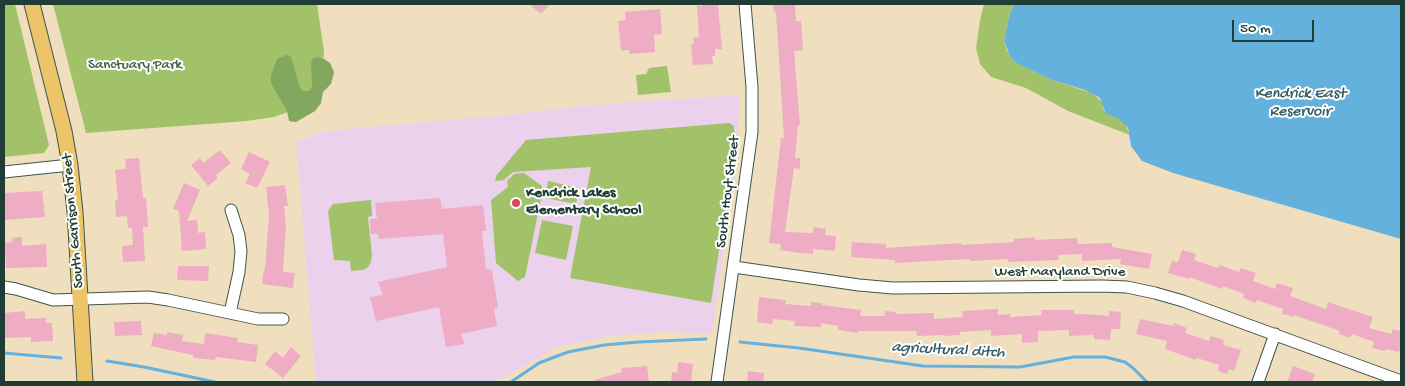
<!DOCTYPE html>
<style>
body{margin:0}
#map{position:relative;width:1405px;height:386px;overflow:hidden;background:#efdfbf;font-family:"Gochi Hand",sans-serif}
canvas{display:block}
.frame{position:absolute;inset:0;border:5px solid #1f3d34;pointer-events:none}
.scale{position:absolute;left:1232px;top:20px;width:82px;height:22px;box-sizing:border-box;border:2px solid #1f3d34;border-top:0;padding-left:6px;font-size:15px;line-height:18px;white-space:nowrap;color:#1f3d34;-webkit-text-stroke:4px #fff;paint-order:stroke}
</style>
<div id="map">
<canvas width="1405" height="386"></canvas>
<div class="frame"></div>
<div class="scale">50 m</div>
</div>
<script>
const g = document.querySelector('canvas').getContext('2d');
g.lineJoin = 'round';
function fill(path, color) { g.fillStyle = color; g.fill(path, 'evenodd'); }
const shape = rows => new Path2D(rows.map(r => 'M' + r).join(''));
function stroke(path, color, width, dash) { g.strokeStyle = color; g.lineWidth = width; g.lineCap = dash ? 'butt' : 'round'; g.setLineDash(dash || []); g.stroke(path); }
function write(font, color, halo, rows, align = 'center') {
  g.font = font + ' "Gochi Hand",sans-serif'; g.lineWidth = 4; g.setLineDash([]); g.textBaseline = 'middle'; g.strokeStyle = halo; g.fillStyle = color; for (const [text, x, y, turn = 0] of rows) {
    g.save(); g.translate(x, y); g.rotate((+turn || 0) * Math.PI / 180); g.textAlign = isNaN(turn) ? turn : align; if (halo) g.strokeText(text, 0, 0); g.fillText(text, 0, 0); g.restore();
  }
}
const built = shape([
 [740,95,736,160,712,334,669,332,611,336,554,348,539,358,495,382,316,382,296,142,323,132,338,130,528,113,559,108,619,103]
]);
const green = shape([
 [4,4,15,4,49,145,44,153,4,157],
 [53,4,317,4,324,52,321,77,297,109,274,117,247,121,86,133],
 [984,4,1014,4,1010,13,1004,41,1007,51,1016,63,1052,80,1092,93,1102,102,1104,111,1118,118,1125,124,1130,135,1068,111,1026,88,991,77,980,64,976,48,980,20],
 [667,66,671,92,638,95,636,75,646,74,649,68],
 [729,123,734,126,735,147,711,303,570,278,591,167,513,172,504,180,495,181,496,176,526,140],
 [524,173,542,186,542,194,525,277,518,281,496,263,491,200,508,187,507,181,514,174],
 [548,181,579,188,576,204,545,198],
 [371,200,372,216,368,217,372,255,371,262,368,267,363,270,351,271,350,261,334,260,328,211,333,204],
 [542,220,573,226,566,260,535,253]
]);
const forest = shape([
 [286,55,291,57,300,88,303,91,309,91,312,87,311,63,313,58,318,57,324,59,330,63,334,72,331,84,323,92,321,103,315,111,296,122,289,121,287,111,271,83,271,75,277,59]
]);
const water = shape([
 [1014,4,1401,4,1401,239,1173,173,1142,161,1131,146,1128,128,1118,118,1106,114,1100,98,1085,90,1052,80,1016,63,1010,56,1004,41,1010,13]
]);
const stream = shape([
 [740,342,799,348,923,366,1020,367,1074,357,1105,357,1125,362,1133,368,1147,382],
 [4,353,61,358],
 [107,361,144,367,215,382],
 [511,382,539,363,568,352,604,345,639,342,706,339]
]);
const building = shape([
 [529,4,550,4,541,14],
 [701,4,718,4,722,49,715,49,715,56,712,56,713,64,693,65,691,45,694,44,693,38,699,37,697,6,702,6],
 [773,4,795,4,796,21,801,21,803,50,794,51,800,125,798,125,795,158,800,158,800,169,794,168,785,232,813,233,814,227,826,229,825,235,836,236,835,251,813,249,813,254,800,253,780,250,781,244,769,243,781,138,784,138,776,12,774,13],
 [660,9,662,34,654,35,655,52,629,54,629,50,621,51,618,21,626,20,625,12],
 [220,150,231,163,216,175,218,178,208,186,191,165,200,158,203,163],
 [249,152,270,162,257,188,245,183,250,174,241,169],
 [139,158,143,198,146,198,148,227,143,227,145,261,123,262,122,246,133,245,132,228,128,228,127,216,116,217,115,200,118,200,115,170,126,169,125,159],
 [184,183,200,190,187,221,197,220,198,233,205,232,206,249,182,251,179,211,173,209],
 [285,185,288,206,284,206,286,226,283,272,295,273,293,288,262,284,264,269,265,270,269,215,266,187],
 [42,191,45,217,4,220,4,193],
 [440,198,442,209,483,205,486,231,482,231,486,269,492,270,498,308,494,309,497,326,461,334,465,344,446,347,439,307,376,321,370,297,383,295,378,282,447,267,443,234,379,239,378,234,371,234,370,219,377,219,375,203],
 [22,237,22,246,46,244,47,267,6,268,5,243,12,242,12,238],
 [1035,237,1035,240,1077,238,1078,244,1112,243,1112,247,1152,254,1149,269,1120,264,1121,259,1082,261,1082,254,1058,255,1059,260,1008,262,1008,259,970,261,970,259,895,263,895,260,851,257,852,242,886,244,886,248,961,243,961,245,1014,242,1014,239],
 [1182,250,1196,254,1194,260,1218,268,1220,265,1239,272,1241,268,1256,273,1253,281,1275,289,1277,283,1293,288,1290,296,1326,309,1328,302,1373,317,1369,328,1391,334,1393,329,1401,331,1401,345,1399,352,1386,349,1385,351,1372,348,1374,342,1352,334,1350,338,1339,334,1340,331,1294,315,1294,317,1282,314,1283,309,1257,300,1256,303,1243,298,1244,294,1223,286,1222,289,1189,277,1189,279,1168,273,1172,261,1178,262],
 [178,266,209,266,208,281,177,280],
 [759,297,786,300,785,304,811,306,811,302,822,303,822,305,861,310,860,316,885,316,885,311,896,312,896,314,934,313,934,319,963,317,962,311,998,309,998,315,1010,314,1010,317,1042,315,1041,310,1074,310,1074,314,1087,314,1109,316,1109,311,1121,312,1120,329,1111,329,1110,340,1094,339,1094,335,1069,336,1069,330,1038,331,1038,342,1022,343,1022,334,991,336,991,330,960,332,960,335,944,336,944,335,917,336,916,331,858,331,858,333,838,330,838,326,821,323,821,327,794,326,795,321,773,319,772,324,757,322],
 [25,311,25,319,46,318,46,323,52,323,53,341,31,342,31,337,5,338,4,313],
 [1140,319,1173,326,1174,323,1187,328,1185,333,1209,341,1211,336,1224,340,1223,345,1241,350,1234,371,1229,369,1227,374,1218,371,1219,365,1197,358,1196,360,1165,349,1167,341,1136,334],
 [141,321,142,335,115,336,114,322],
 [167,332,183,335,182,341,204,344,205,333,238,338,237,342,258,345,256,362,216,357,215,360,193,358,193,355,151,346,154,333,167,335],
 [291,347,301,356,283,378,265,364,275,351,283,358],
 [678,362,693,364,691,382,671,382,672,372,677,373],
 [647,366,649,382,594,382,594,380,622,372,621,368],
 [1293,366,1315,374,1312,382,1287,382],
 [748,371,764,373,763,382,747,382]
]);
const minor = shape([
 [4,172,70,165],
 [734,267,859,285,893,288,1102,286,1127,287,1155,293,1183,301,1401,381],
 [4,287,16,289,53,300,148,297,168,300,258,319,283,319],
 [230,313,239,272,241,251,239,235,231,210],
 [717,382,752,132,752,87,745,4],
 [1258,382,1275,334]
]);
const major = shape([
 [32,4,64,131,70,165,75,212,85,382]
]);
const markers = [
 [516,203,5,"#d1495b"]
];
const parkNames = [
 ["Sanctuary Park",135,66]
];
const streetNames = [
 ["South Hoyt Street",729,192,-83],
 ["South Garrison Street",74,221,-95],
 ["West Maryland Drive",1060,273]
];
const poiNames = [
 ["Kendrick Lakes",526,194],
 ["Elementary School",526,211]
];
const waterNames = [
 ["Kendrick East",1300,95],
 ["Reservoir",1300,113],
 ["agricultural ditch",948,351,3]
];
fill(built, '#ebd1ec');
fill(green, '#a2c26a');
fill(forest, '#81a85e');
fill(water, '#65b1de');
stroke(stream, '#65b1de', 3);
fill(building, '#efacc5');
stroke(minor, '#3e5549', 13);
stroke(major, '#3e5549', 17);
stroke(minor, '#fff', 11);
stroke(major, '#edc569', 15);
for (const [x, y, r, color] of markers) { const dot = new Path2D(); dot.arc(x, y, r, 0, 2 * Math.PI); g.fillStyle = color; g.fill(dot); stroke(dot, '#fff', 2); }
write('15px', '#466544', '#fff', parkNames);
write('15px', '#1f3d34', '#fff', streetNames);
write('bold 15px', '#1f3d34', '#fff', poiNames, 'left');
write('italic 16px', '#346067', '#fff', waterNames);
</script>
